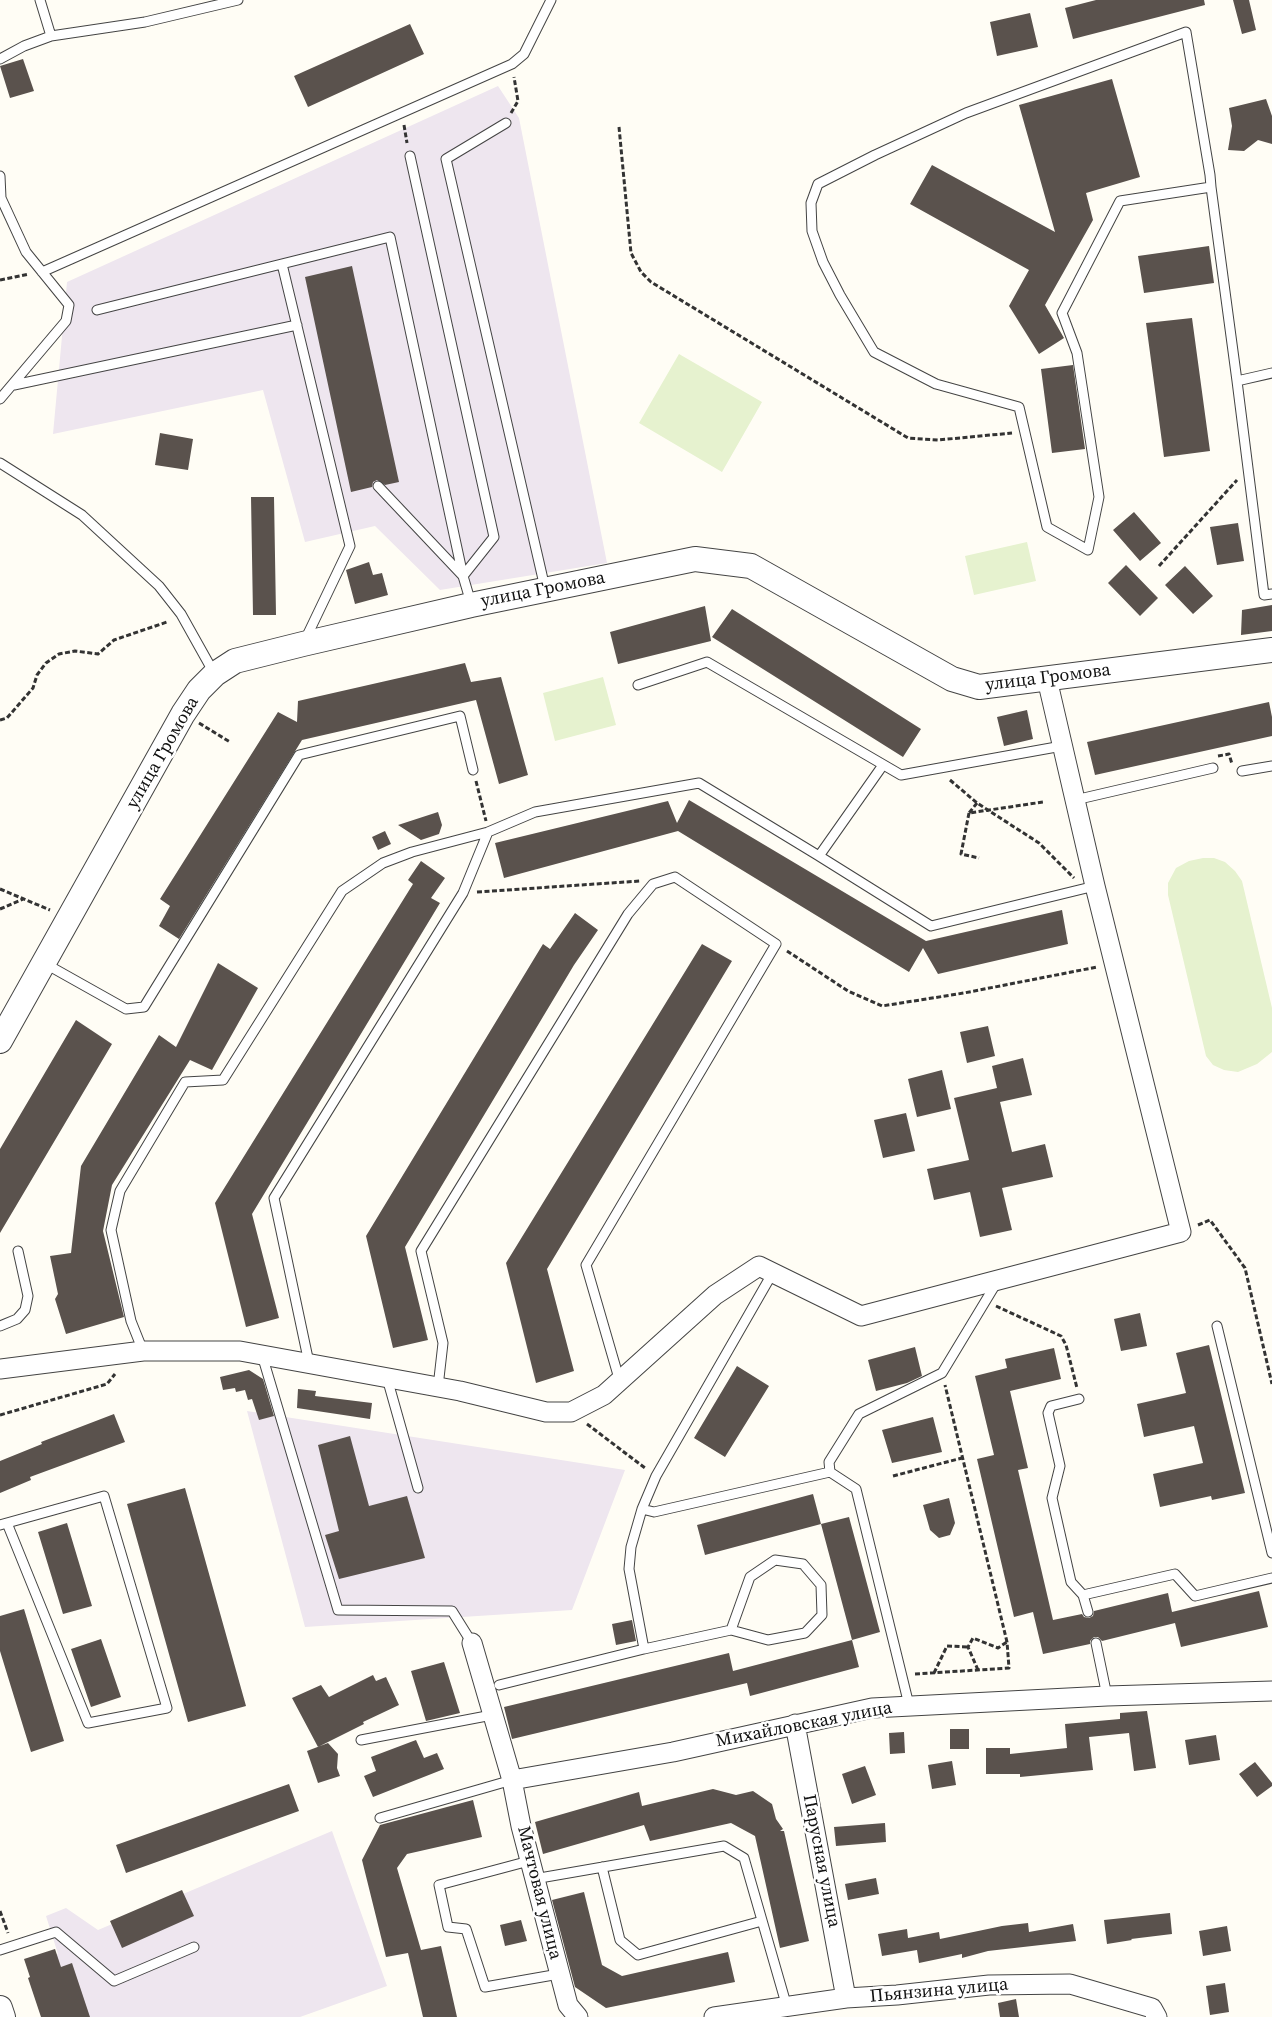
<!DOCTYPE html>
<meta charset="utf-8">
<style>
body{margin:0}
canvas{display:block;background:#fffdf5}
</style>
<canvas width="1272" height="2017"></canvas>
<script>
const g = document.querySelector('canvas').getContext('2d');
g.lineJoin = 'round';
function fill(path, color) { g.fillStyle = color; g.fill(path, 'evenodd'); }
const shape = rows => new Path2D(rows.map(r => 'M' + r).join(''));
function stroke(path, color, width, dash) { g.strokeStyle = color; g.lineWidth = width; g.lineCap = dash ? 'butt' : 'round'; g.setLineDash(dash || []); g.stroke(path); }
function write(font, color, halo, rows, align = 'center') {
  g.font = font + ' "Source Serif 4",serif'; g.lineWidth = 5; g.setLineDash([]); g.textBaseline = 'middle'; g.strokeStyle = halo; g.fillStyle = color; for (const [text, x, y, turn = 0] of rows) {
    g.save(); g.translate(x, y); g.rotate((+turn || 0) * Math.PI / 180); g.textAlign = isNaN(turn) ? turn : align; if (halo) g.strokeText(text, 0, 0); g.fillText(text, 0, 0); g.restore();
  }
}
const industrial = shape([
 [498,86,519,118,607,563,440,590,375,526,305,542,263,390,53,434,67,282],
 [247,1411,625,1470,572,1610,305,1627],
 [332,1831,387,1986,300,2017,52,2017,32,1964,58,1954,46,1916,66,1908,98,1930]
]);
const pitch = shape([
 [679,354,762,402,722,472,639,423],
 [1027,542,1036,581,974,595,965,556],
 [603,677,616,725,555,741,543,693],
 [1203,858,1214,858,1225,862,1235,871,1242,881,1272,1008,1272,1052,1257,1064,1238,1072,1224,1070,1213,1065,1206,1056,1168,895,1168,883,1176,868,1189,861]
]);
const building = shape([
 [1096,0,1204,0,1205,5,1073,39,1065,8],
 [1233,0,1249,0,1256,30,1242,34],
 [1030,13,1038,47,997,56,990,22],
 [410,24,424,54,308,107,294,76],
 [23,59,34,91,10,98,0,66],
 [1112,79,1140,177,1086,193,1093,220,1045,305,1064,338,1039,354,1009,306,1029,270,910,204,932,165,1055,232,1019,105],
 [1266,99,1272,116,1272,144,1258,140,1244,151,1228,150,1232,126,1229,108],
 [1209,246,1214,283,1144,293,1138,256],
 [352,266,399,482,385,485,377,480,373,482,372,487,351,492,305,277],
 [1192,318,1210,451,1164,457,1146,323],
 [1073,365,1085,449,1052,453,1041,369],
 [160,433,193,439,188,470,155,465],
 [251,497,274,497,276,615,253,615],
 [1134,512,1161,543,1140,561,1113,530],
 [1238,523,1244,561,1217,565,1210,527],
 [369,562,373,575,382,573,388,595,355,604,346,570],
 [1126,565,1158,598,1140,616,1108,583],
 [1185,566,1213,596,1193,614,1165,585],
 [1272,605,1272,631,1241,635,1242,610],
 [705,606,711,641,618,664,610,632],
 [732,609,921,729,903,757,712,637],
 [465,663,471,682,501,677,528,775,499,784,476,700,302,740,179,939,159,926,170,906,160,899,278,712,297,722,298,701],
 [1269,702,1272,717,1272,736,1095,775,1087,742],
 [1027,710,1033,739,1004,746,997,717],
 [689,800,926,941,1062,910,1068,944,938,974,923,948,909,972,678,831,504,878,495,843,668,801,677,823],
 [438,812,442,825,439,834,421,840,398,825],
 [385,831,391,844,378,850,372,837],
 [421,861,445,878,431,898,440,903,252,1214,279,1318,246,1327,215,1203,413,884,408,880],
 [575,913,598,930,574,965,405,1247,428,1340,393,1348,366,1236,543,944,550,949],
 [702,944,732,961,547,1269,574,1371,536,1383,506,1263],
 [218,963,258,988,212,1070,190,1060,112,1185,103,1231,124,1317,66,1334,55,1299,58,1294,50,1256,71,1253,81,1166,159,1035,176,1047],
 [76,1020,112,1044,0,1233,0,1149],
 [988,1026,995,1056,967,1063,960,1032],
 [1023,1058,1032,1095,1000,1102,1012,1152,1045,1144,1053,1177,1002,1188,1012,1230,980,1237,970,1192,934,1200,927,1169,969,1160,954,1098,997,1088,992,1066],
 [942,1070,951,1109,917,1117,908,1079],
 [906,1113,915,1151,883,1158,874,1120],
 [1140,1313,1147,1346,1121,1351,1114,1319],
 [1209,1345,1245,1493,1212,1500,1211,1496,1160,1507,1153,1474,1203,1463,1194,1426,1144,1437,1137,1404,1186,1393,1176,1353],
 [915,1347,922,1376,907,1383,876,1391,868,1360],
 [1054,1348,1061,1379,1010,1391,1028,1468,1018,1470,1053,1620,1082,1614,1084,1617,1089,1618,1093,1616,1094,1611,1168,1593,1172,1612,1259,1591,1268,1627,1181,1647,1175,1623,1102,1641,1098,1637,1094,1637,1090,1641,1090,1644,1043,1654,1033,1612,1014,1617,977,1459,994,1455,975,1376,1007,1368,1005,1359],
 [737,1366,769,1386,725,1457,694,1438],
 [249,1370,263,1379,274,1416,259,1420,252,1399,248,1400,245,1390,236,1392,235,1388,223,1390,220,1377],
 [298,1389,316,1391,315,1396,372,1403,370,1419,297,1408],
 [114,1414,125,1442,30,1477,31,1480,0,1493,0,1461,42,1444,41,1442],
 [933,1417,942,1452,892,1463,882,1430],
 [350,1436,369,1506,407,1496,425,1558,339,1579,325,1535,339,1531,318,1445],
 [185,1488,246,1706,188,1722,127,1504],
 [813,1494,821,1524,705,1555,697,1525],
 [949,1498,955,1523,950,1535,939,1538,930,1530,923,1505],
 [849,1517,880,1632,852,1640,821,1524],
 [67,1523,92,1606,63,1614,38,1532],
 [24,1609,64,1741,31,1752,0,1651,0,1616],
 [632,1620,636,1641,616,1645,612,1624],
 [101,1639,121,1697,91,1707,71,1649],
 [852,1640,859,1667,750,1696,747,1683,512,1739,504,1707,729,1653,733,1671],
 [444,1662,460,1713,426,1721,411,1671],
 [373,1675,376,1681,386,1677,399,1705,363,1722,364,1724,318,1747,292,1698,321,1685,329,1697],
 [1147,1711,1156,1768,1134,1771,1129,1733,1089,1737,1093,1770,1020,1777,1020,1774,986,1774,986,1748,1010,1748,1010,1754,1067,1748,1065,1724,1120,1719,1120,1713],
 [950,1729,969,1729,969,1749,950,1749],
 [904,1732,905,1753,890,1754,889,1733],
 [1216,1735,1220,1760,1189,1765,1185,1740],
 [416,1740,424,1758,437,1753,444,1769,373,1797,364,1776,376,1771,371,1757],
 [328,1743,338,1754,337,1768,340,1776,318,1783,307,1751],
 [952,1761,956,1785,932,1789,928,1765],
 [1255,1762,1272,1783,1272,1786,1257,1797,1239,1774],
 [865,1766,876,1795,852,1804,842,1774],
 [289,1784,299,1811,126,1873,116,1845],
 [713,1789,736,1795,753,1791,772,1804,776,1819,783,1829,780,1831,784,1831,809,1941,780,1948,755,1836,731,1823,650,1841,644,1825,543,1854,535,1822,639,1792,642,1806],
 [473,1800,482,1837,407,1854,397,1868,421,1950,441,1946,457,2017,423,2017,408,1953,386,1957,362,1860,380,1825],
 [885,1823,886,1842,836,1846,834,1827],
 [876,1878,879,1894,848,1900,845,1884],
 [182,1890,194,1916,122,1948,110,1921],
 [584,1892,602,1965,622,1976,728,1952,735,1982,606,2008,575,1987,552,1900],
 [1170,1913,1172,1934,1131,1939,1132,1940,1107,1944,1104,1920],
 [521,1920,527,1941,505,1946,500,1925],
 [1028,1923,1029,1932,1073,1924,1076,1941,988,1951,962,1958,962,1954,919,1963,917,1950,882,1956,878,1934,907,1929,908,1938,939,1932,940,1939,1002,1926],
 [1227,1926,1231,1951,1203,1956,1199,1931],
 [55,1949,61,1967,72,1963,90,2017,41,2017,28,1978,30,1977,24,1959],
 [1225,1983,1229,2012,1210,2015,1206,1986],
 [1016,1999,1019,2017,1000,2017,998,2003]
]);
const path = shape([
 [511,113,518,101,514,77],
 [404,125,407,143],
 [619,127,631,253,641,272,651,282,908,438,938,440,1012,433],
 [0,280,29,274],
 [1159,566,1237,480],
 [0,720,7,718,33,688,37,675,46,663,59,654,75,651,98,654,114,640,167,622],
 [199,723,230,742],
 [1218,756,1229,754,1232,764],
 [950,780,977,803,1039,843,1074,878],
 [476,781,486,821],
 [977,803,969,813,1043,802],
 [969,813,961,854,979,858],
 [0,889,50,910],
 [477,892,640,881],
 [0,909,23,899],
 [787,951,848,991,882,1006,964,993,1097,967],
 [1198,1225,1210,1220,1245,1268,1272,1384],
 [996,1306,1061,1336,1066,1345,1077,1388],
 [0,1415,107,1384,115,1374],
 [587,1424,645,1468],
 [893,1476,962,1458],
 [978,1670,968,1647,973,1638,998,1648,1007,1642],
 [934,1673,947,1646,968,1647],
 [915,1674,1009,1668,1007,1642,945,1385],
 [0,1911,8,1933]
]);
const service = shape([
 [51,36,145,22,238,0],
 [0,59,24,46,51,36,40,0],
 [506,123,446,159,545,588],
 [0,176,1,198,26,252,69,305,66,321,0,399],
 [1211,187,1120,201,1062,313,1077,353,1099,497,1088,550,1047,527,1019,407,936,384,874,352,840,295,823,262,812,231,811,203,818,184,875,155,966,113,1186,32,1210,175,1211,187,1237,381,1272,373],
 [282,264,350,546,305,640],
 [42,272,512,64,524,54,551,0],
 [97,310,390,237,463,576,494,537,410,156],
 [1237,381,1264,595,1272,594],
 [14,385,297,325],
 [0,463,82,515,159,586,181,614,214,673],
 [378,486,463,576,471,603],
 [638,685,707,662,901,775,1062,746],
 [1242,771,1272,766],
 [1075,800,1213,768],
 [488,832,535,812,699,783,819,856,883,765],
 [819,856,931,926,1095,886],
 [44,963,126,1009,144,1007,299,755,460,716,473,770],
 [772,1274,656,1476,642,1509,654,1512,830,1472,856,1489,909,1705],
 [0,1326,17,1319,25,1310,28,1296,18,1251],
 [1217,1326,1272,1553],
 [143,1351,131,1321,111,1230,120,1191,185,1082,223,1080,342,891,383,863,412,852,488,832,463,893,274,1198,309,1363],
 [262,1355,338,1610,452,1611,472,1643],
 [387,1378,418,1488],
 [438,1387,443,1343,421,1251,628,914,653,884,675,877,776,944,586,1265,620,1382],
 [1079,1399,1051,1406,1048,1413,1060,1466,1052,1498,1071,1582,1083,1595,1175,1574,1195,1596,1272,1578],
 [830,1472,829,1462,859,1414,942,1373,997,1282],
 [642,1509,631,1547,629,1569,644,1649,731,1630,768,1640,805,1633,822,1615,821,1585,803,1564,775,1560,750,1577,731,1630],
 [0,1525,104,1496,167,1708,88,1723,7,1523],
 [1083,1595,1088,1612],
 [1096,1643,1107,1696],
 [499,1685,644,1649],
 [361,1740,492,1715],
 [380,1818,512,1780],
 [529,1861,439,1885,448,1927,466,1929,485,1987,559,1974],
 [602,1867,620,1940,638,1955,762,1921],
 [534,1879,724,1846,744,1858,787,2007],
 [0,1950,56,1932,114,1981,194,1947]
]);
const minor = shape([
 [0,1369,143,1351,240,1351,460,1391,546,1412,571,1412,604,1395,715,1295,759,1266,861,1316,1181,1232,1095,886,1047,679],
 [472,1643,512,1780,673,1752,872,1708,1107,1696,1272,1691],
 [795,1724,846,1998],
 [512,1780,521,1826,568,2005,578,2017],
 [714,2017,846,1998,897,1995,989,1985,1070,1984,1152,2008,1157,2017]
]);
const tertiary = shape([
 [0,1041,183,714,199,690,215,674,235,661,303,644,471,605,695,559,751,566,952,679,979,687,1272,650],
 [0,2008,3,2017]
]);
const streetNames = [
 ["улица Громова",543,590,-11],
 ["улица Громова",1048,678,-7],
 ["улица Громова",163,753,-60],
 ["Михайловская улица",804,1725,-11],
 ["Парусная улица",821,1861,79],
 ["Мачтовая улица",539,1893,76],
 ["Пьянзина улица",939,1991,-5]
];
fill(industrial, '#eee6ef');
fill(pitch, '#e6f2cf');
fill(building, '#5a524d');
stroke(service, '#444', 11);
stroke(minor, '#444', 21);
stroke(tertiary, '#444', 26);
stroke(path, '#333', 3, [5, 2.5]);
stroke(service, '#fff', 9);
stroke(minor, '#fff', 19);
stroke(tertiary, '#fff', 24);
write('18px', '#111', '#fff', streetNames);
</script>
